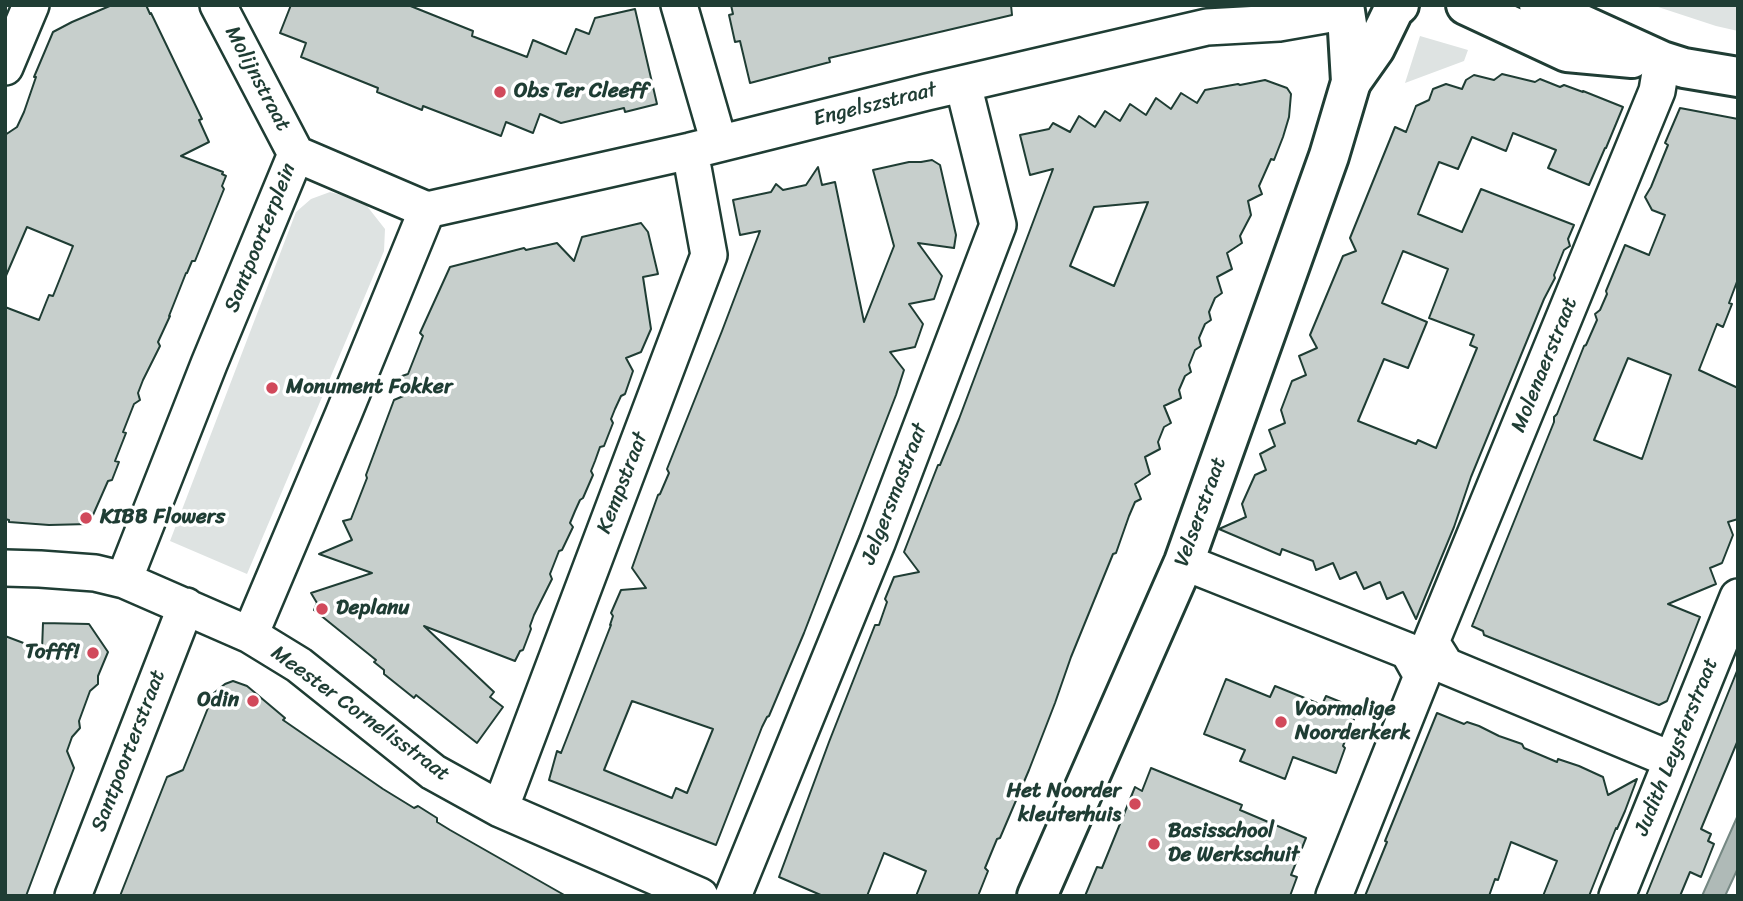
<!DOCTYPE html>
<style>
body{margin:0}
#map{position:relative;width:1743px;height:901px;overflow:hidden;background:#fff;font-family:Sriracha,sans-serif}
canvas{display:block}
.frame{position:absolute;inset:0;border:7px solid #1f3d34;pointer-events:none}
</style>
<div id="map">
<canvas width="1743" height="901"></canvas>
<div class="frame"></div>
</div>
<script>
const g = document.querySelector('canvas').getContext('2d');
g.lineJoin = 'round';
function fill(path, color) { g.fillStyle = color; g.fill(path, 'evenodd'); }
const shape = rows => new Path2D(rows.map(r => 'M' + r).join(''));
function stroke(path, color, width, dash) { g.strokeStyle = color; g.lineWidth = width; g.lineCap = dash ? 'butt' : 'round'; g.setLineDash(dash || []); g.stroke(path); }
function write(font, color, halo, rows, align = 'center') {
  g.font = font + ' Sriracha,sans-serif'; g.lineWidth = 7; g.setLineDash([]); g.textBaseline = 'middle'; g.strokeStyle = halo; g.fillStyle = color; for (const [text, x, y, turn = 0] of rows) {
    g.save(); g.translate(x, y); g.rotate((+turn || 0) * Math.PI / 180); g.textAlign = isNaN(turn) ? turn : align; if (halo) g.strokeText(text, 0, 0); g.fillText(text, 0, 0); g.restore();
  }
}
const green = shape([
 [1652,5,1738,5,1738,31,1716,26],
 [1420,36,1468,50,1464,61,1405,83],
 [330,192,363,201,385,229,384,251,247,574,170,541,296,212,311,199]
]);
const water = shape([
 [1738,815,1738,868,1725,896,1702,896,1738,815]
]);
const building = shape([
 [112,5,146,5,150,14,151,13,202,119,199,120,209,142,181,156,223,172,222,174,226,176,222,186,224,189,195,261,192,261,187,273,186,273,169,316,170,316,158,342,160,346,143,380,138,393,140,400,134,404,123,432,126,433,115,461,119,462,112,480,108,481,89,524,49,525,9,522,9,520,5,519,5,307,39,320,49,295,53,296,73,246,27,227,5,278,5,135,17,127,24,112,36,77,34,77,53,32,72,22,112,5],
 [291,5,408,5,473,31,472,36,527,57,533,40,566,54,576,29,589,34,595,18,635,9,657,104,625,112,624,108,561,123,540,114,533,133,506,122,501,136,423,106,422,110,377,92,378,88,301,57,306,43,280,33,291,5],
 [731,5,1011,5,1012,15,829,58,830,62,750,83,740,41,735,42,729,15,733,14,731,5],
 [1502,74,1535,82,1540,79,1560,87,1564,85,1583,92,1583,91,1623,107,1606,148,1605,148,1589,185,1548,168,1556,150,1513,133,1506,151,1472,137,1458,169,1439,162,1428,189,1418,214,1462,232,1481,189,1574,225,1568,239,1570,246,1564,250,1554,275,1555,278,1544,299,1471,477,1454,527,1416,619,1403,592,1387,599,1380,582,1364,589,1356,572,1340,579,1333,563,1316,570,1313,561,1282,549,1280,555,1219,529,1246,517,1242,504,1255,475,1266,470,1260,454,1275,446,1269,430,1285,423,1281,410,1292,381,1306,375,1299,356,1317,348,1310,335,1343,256,1356,251,1350,238,1395,127,1406,132,1416,106,1429,100,1433,89,1446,84,1462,89,1466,80,1474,75,1494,80,1502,74],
 [1403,251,1448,269,1429,318,1474,335,1470,345,1477,348,1436,448,1418,440,1416,444,1358,421,1384,359,1408,368,1427,322,1382,303,1403,251],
 [1265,80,1287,88,1291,94,1289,117,1283,137,1274,160,1271,159,1259,186,1262,194,1248,201,1251,215,1240,236,1242,243,1227,253,1232,269,1217,277,1222,293,1215,298,1209,312,1211,320,1205,324,1199,338,1201,346,1195,350,1189,365,1191,372,1185,376,1179,390,1181,398,1164,406,1171,423,1164,427,1158,442,1160,449,1145,457,1150,474,1135,484,1141,499,1135,502,1129,516,1116,553,1113,554,1071,657,1055,703,1029,770,1000,838,997,839,985,868,988,871,978,896,916,896,926,871,884,853,867,896,823,896,779,877,829,742,875,625,879,625,887,602,885,599,894,577,919,572,904,552,938,465,940,465,959,419,1053,169,1030,175,1020,135,1049,129,1053,123,1070,132,1079,116,1095,127,1105,111,1120,121,1130,104,1146,115,1156,98,1171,109,1181,93,1197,103,1205,90,1238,84,1240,85,1265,80],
 [1148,202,1114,286,1070,266,1094,207,1148,202],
 [1680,108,1738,119,1738,279,1729,303,1732,304,1723,327,1717,324,1699,370,1738,388,1738,519,1728,522,1733,535,1722,563,1710,568,1716,584,1668,604,1700,617,1667,701,1659,705,1484,635,1483,631,1472,626,1554,422,1554,417,1557,414,1584,346,1586,345,1597,320,1595,314,1600,310,1607,294,1606,291,1625,245,1649,255,1665,215,1652,210,1645,197,1651,187,1668,145,1665,143,1680,108],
 [1628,358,1671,375,1642,459,1594,440,1628,358],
 [932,160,940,165,956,235,954,248,918,243,942,276,934,299,909,304,923,324,915,347,890,352,904,370,896,395,804,633,769,716,767,717,762,727,716,845,549,780,557,751,561,753,611,625,610,625,613,616,611,613,621,590,646,588,632,568,658,495,660,494,669,473,667,469,722,331,760,231,740,235,733,200,771,192,776,184,783,190,806,185,818,167,822,185,835,182,864,322,894,246,873,170,909,162,921,162,932,160],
 [632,701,713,729,687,793,676,788,672,798,604,770,632,701],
 [641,223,648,232,658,274,643,277,651,329,641,352,626,358,633,371,625,394,621,396,615,409,611,419,613,423,604,446,600,447,595,461,591,471,593,475,583,498,580,500,575,511,570,523,573,527,562,550,559,551,550,574,552,579,534,615,530,626,531,629,523,650,520,651,515,661,424,626,494,692,490,697,503,707,477,743,416,695,414,698,384,674,384,670,374,662,376,660,314,610,317,603,311,593,372,573,319,554,352,540,343,521,351,519,367,478,366,475,394,400,408,394,399,377,408,374,423,336,420,333,450,267,524,248,526,250,557,243,574,261,582,237,641,223],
 [43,623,89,624,108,652,98,676,98,684,90,691,79,721,80,728,72,737,67,751,74,768,26,896,5,896,5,636,42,650,43,623],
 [1737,671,1738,740,1701,829,1711,834,1708,841,1714,844,1701,877,1690,872,1680,896,1646,896,1737,671],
 [1226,679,1270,697,1275,686,1322,705,1326,696,1358,709,1343,746,1345,748,1336,773,1293,757,1285,779,1240,761,1245,750,1204,734,1226,679],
 [233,681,247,686,285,718,283,720,383,789,414,808,418,806,437,818,437,822,450,830,566,896,120,896,167,777,183,770,214,693,225,684,233,681],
 [1437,713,1464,724,1467,722,1479,726,1499,736,1522,744,1524,748,1557,762,1558,759,1579,766,1603,777,1608,795,1637,779,1625,811,1617,829,1616,828,1589,896,1543,896,1557,861,1511,842,1498,880,1495,879,1489,896,1365,896,1387,842,1385,841,1437,713],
 [1151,768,1242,805,1240,810,1306,838,1291,875,1297,877,1290,896,1085,896,1097,867,1102,868,1135,787,1142,791,1151,768]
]);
const minor = shape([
 [218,5,296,154],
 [679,5,719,143],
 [5,67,31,5],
 [296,154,427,210],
 [427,210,690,151,927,92,1207,27,1279,23,1325,15],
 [1184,562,1408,651],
 [5,568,40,569,95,573,124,580,250,635,299,665,433,772,500,809,700,896],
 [124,580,209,364,296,154],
 [250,635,343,415,427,210],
 [1446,666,1431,642,1657,91,1662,61],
 [1446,666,1672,760],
 [500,809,709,255,690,151],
 [73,896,186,606],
 [733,896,877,543,998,225,963,84],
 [1334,896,1422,676,1408,651],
 [1617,896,1738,597]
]);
const tertiary = shape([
 [1037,896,1184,562,1329,156,1351,82,1348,31,1344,5]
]);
const secondary = shape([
 [1466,5,1567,52,1632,58],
 [1539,5,1662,61,1684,68,1738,77],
 [1351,82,1375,48,1394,9,1399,5]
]);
const markers = [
 [500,92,7,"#d1495b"],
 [272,388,7,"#d1495b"],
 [86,518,7,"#d1495b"],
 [322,609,7,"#d1495b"],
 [93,653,7,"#d1495b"],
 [253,701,7,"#d1495b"],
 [1281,722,7,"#d1495b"],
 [1135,804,7,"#d1495b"],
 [1154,844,7,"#d1495b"]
];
const streetNames = [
 ["Molijnstraat",257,79,62],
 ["Engelszstraat",875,105,-14],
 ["Santpoorterplein",261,238,-68],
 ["Molenaerstraat",1545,365,-68],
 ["Kempstraat",623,483,-69],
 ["Jelgersmastraat",895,494,-69],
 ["Velserstraat",1201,512,-70],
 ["Meester Cornelisstraat",360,714,36],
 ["Judith Leysterstraat",1677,747,-68],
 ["Santpoorterstraat",129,751,-69]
];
const poiNames = [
 ["Obs Ter Cleeff",514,92],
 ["Monument Fokker",286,388],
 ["KIBB Flowers",100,518],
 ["Deplanu",336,609],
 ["Tofff!",79,653,"right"],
 ["Odin",239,701,"right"],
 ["Voormalige",1295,710],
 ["Noorderkerk",1295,734],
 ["Het Noorder",1121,792,"right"],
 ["kleuterhuis",1121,816,"right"],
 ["Basisschool",1168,832],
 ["De Werkschuit",1168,856]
];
fill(green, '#dee3e2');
fill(water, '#afbab7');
stroke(water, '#758883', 2);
fill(building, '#c7cfcc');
stroke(building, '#1f3d34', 2);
stroke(minor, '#1f3d34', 40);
stroke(tertiary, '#1f3d34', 44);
stroke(secondary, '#1f3d34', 44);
stroke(minor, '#fff', 35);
stroke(tertiary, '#fff', 38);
stroke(secondary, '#fff', 38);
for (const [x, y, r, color] of markers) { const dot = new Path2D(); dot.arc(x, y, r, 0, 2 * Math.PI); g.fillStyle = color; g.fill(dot); stroke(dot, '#fff', 2.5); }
write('21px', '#1f3d34', '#fff', streetNames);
write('bold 21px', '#1f3d34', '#fff', poiNames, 'left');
</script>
